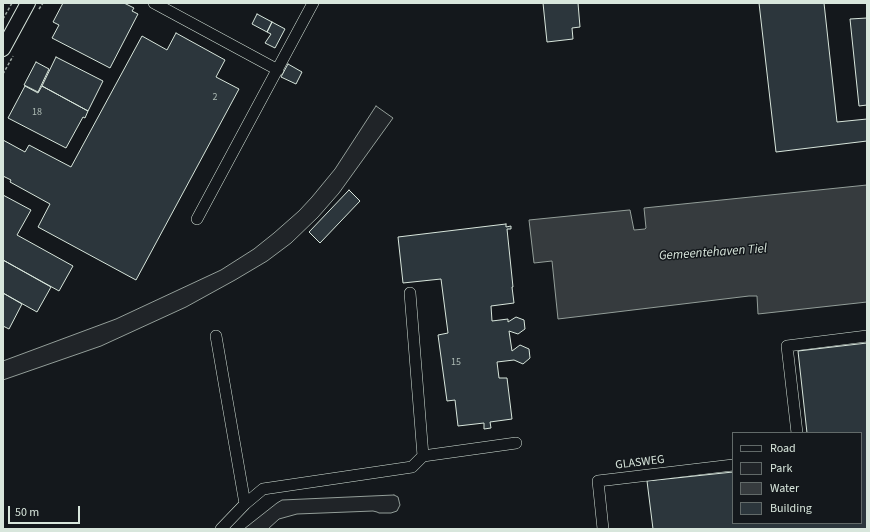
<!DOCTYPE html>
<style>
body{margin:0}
#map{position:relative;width:870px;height:532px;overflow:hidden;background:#14181c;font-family:"Source Sans 3",sans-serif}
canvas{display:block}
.frame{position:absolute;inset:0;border:4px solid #d8e6dc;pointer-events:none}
.legend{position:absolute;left:732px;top:432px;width:130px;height:92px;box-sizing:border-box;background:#14181c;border:1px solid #626a69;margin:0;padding:5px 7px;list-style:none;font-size:12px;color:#d8e6dc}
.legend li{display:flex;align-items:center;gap:8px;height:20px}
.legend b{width:20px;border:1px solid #626a69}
.scale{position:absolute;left:8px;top:506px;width:72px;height:18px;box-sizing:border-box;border:2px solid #d8e6dc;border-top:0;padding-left:5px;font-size:12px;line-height:14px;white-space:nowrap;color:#d8e6dc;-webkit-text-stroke:3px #14181c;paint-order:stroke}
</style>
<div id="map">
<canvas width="870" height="532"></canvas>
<div class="frame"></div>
<ul class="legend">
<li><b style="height:5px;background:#14181c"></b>Road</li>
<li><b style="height:11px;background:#202428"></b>Park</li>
<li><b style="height:11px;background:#363b3e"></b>Water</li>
<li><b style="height:11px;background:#2c363c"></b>Building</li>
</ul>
<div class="scale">50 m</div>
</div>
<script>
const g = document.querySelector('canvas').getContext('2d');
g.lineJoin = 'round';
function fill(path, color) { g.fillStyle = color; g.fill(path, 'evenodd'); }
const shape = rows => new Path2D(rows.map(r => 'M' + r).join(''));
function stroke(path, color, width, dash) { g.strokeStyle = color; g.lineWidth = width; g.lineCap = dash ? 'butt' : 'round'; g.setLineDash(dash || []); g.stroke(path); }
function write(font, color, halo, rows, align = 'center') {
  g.font = font + ' "Source Sans 3",sans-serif'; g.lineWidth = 3; g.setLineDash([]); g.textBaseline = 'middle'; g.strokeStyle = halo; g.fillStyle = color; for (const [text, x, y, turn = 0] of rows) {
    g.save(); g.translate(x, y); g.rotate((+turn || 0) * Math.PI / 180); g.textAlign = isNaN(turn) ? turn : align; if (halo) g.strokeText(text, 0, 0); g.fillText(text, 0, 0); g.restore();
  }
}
const green = shape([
 [376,106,393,118,339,193,318,217,291,243,267,261,235,280,186,307,101,346,3,380,3,361,116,319,221,270,254,249,274,233,299,211,312,197,335,169,376,106],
 [394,495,398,497,400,505,397,511,391,513,379,513,377,512,373,511,297,514,279,519,268,529,244,529,277,503,282,500,394,495]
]);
const water = shape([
 [867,185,867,302,758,314,757,296,749,296,558,319,552,261,534,263,529,220,629,210,630,210,634,230,645,229,646,228,644,208,867,185]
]);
const building = shape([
 [63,3,124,3,134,8,132,11,138,14,110,68,52,38,59,25,53,22,63,3],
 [543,3,578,3,580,27,572,28,573,39,547,42,543,3],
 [759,3,824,3,837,122,867,119,867,141,776,152,759,3],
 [257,14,272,22,267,32,252,24,257,14],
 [867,18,867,105,859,106,850,19,867,18],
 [272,22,285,29,275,48,265,43,271,34,267,32,272,22],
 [176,33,225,60,216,77,239,89,136,280,38,227,50,204,10,182,11,180,3,176,3,140,25,152,29,145,71,167,142,36,167,50,176,33],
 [56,57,103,81,88,111,42,86,56,57],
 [36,62,49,69,38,92,24,85,36,62],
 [288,64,302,72,296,84,281,77,288,64],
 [25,86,38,93,42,86,88,111,85,118,83,117,66,148,8,118,25,86],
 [349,190,360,201,320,243,309,232,349,190],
 [3,195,31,210,17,235,73,266,59,291,3,260,3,195],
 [506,224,506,227,511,226,511,229,507,229,513,287,512,287,514,303,491,306,492,321,508,319,508,322,516,317,524,320,525,329,518,334,509,331,512,351,520,345,529,349,530,358,523,364,514,360,497,362,499,378,507,378,512,419,490,422,491,428,484,429,484,423,458,426,455,400,447,401,438,335,448,333,441,279,403,283,398,237,506,224],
 [3,260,51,287,37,312,3,293,3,260],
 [3,293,22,304,9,329,3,326,3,293],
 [867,343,867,529,653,529,647,481,733,472,733,523,861,523,861,433,807,433,798,351,867,343]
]);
const path = shape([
 [39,9,43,3],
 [3,19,12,3],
 [3,74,13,56]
]);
const minor = shape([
 [154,3,278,70],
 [197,219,313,3],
 [410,293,423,456],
 [216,336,245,504],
 [797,433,787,346,867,336],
 [221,529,245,504,263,489,412,467,423,456,516,443],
 [603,529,598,481,733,465]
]);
const major = shape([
 [3,49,28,3]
]);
const numberNames = [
 ["2",215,98],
 ["18",37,113],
 ["15",456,363]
];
const streetNames = [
 ["GLASWEG",640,463,-7]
];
const waterNames = [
 ["Gemeentehaven Tiel",713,253,-4]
];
fill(green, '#202428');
stroke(green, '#939e99', 1);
fill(water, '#363b3e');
stroke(water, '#939e99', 1);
fill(building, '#2c363c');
stroke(building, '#d8e6dc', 1);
stroke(minor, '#d8e6dc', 12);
stroke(major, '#d8e6dc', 16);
stroke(path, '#9da8a2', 1.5, [3, 2]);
stroke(minor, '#14181c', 11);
stroke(major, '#14181c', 14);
write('10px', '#adbab4', null, numberNames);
write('12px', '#d8e6dc', '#14181c', streetNames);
write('italic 13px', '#d8e6dc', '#14181c', waterNames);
</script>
